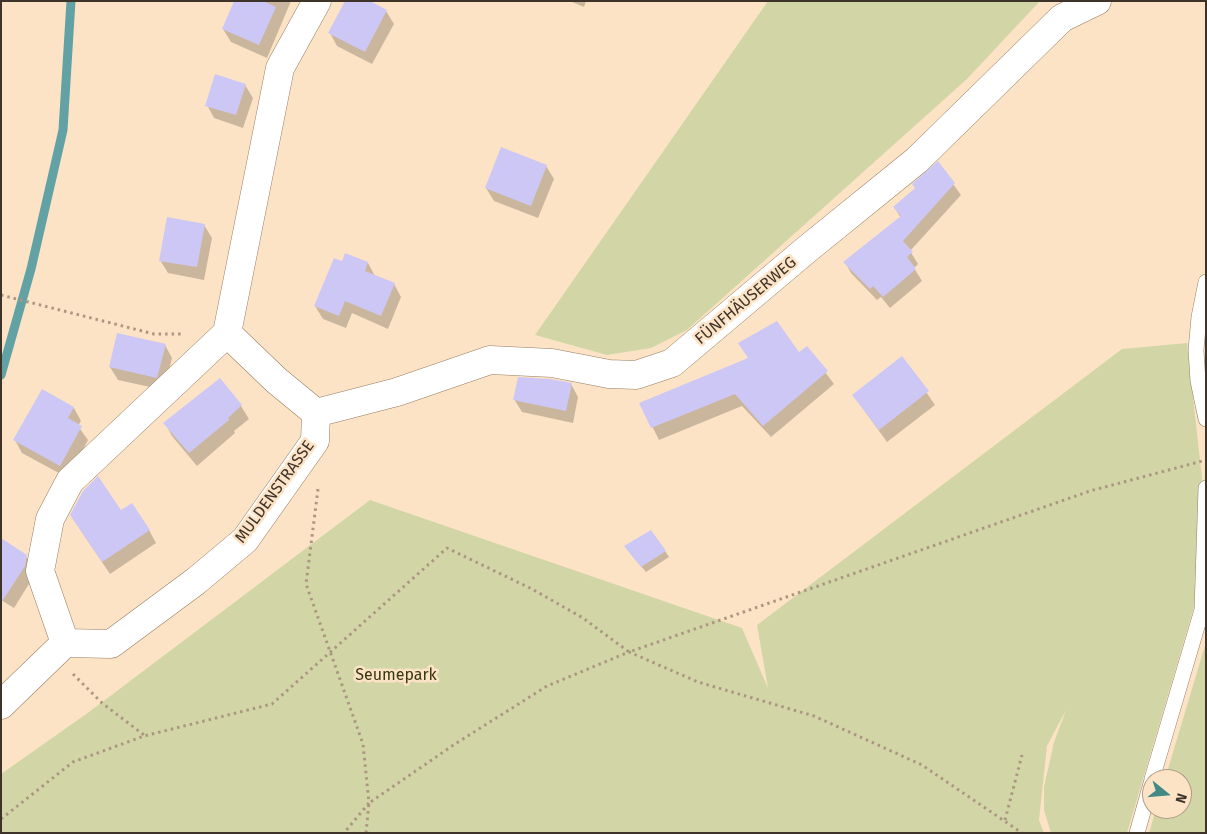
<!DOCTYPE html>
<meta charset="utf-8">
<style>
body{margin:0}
#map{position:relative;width:1207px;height:834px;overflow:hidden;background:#fde3c5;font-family:"Fira Sans",sans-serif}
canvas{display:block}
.frame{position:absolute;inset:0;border:2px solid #3e3328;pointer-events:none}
.north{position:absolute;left:1142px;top:769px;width:50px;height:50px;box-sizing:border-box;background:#fde3c5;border:1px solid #b19d86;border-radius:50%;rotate:107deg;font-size:14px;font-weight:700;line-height:20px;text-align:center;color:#3e3328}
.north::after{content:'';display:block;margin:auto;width:18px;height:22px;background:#438a86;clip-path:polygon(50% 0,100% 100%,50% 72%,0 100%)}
</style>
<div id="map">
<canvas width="1207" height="834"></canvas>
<div class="frame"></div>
<div class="north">N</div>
</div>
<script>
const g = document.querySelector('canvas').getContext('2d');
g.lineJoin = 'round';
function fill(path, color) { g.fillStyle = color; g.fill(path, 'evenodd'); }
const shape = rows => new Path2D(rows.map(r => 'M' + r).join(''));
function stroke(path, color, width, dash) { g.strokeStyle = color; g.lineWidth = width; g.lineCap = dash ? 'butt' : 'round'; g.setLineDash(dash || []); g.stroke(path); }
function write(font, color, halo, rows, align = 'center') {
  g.font = font + ' "Fira Sans",sans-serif'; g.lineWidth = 5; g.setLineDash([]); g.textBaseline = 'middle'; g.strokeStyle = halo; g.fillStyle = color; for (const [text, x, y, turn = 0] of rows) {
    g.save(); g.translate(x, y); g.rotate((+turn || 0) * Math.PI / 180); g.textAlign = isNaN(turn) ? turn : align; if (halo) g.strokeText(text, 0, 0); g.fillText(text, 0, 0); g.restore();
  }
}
const green = shape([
 [768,1,1040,1,967,79,687,330,651,348,607,355,535,335],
 [1187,343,1202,478,1194,607,1127,833,1051,833,1044,810,1044,787,1054,742,1066,710,1047,746,1039,820,1044,833,1,833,1,774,89,712,370,500,742,628,768,688,757,625,1122,349],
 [1206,642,1206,833,1149,833,1156,809,1182,809,1182,779,1165,779]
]);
const shadow = shape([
 [236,1,291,1,267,58,231,42,223,29],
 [367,1,386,11,394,24,372,64,337,46,330,33],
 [570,1,586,1,584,7],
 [245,85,253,98,243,128,214,118,207,105],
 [938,163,961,195,910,251,918,264,914,268,922,281,890,308,881,297,877,300,851,273,845,262,901,218,894,207,916,189],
 [546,166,554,179,538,218,494,201,486,188],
 [204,225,212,238,204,280,168,273,160,260],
 [343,262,368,263,375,276,394,284,401,297,388,329,352,313,346,328,323,319,315,306],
 [165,345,172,358,164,390,118,380,110,367],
 [807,348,834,384,771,437,742,406,659,440,641,404,749,359,799,354],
 [902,357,935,405,887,442,853,395],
 [220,380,241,406,249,419,234,431,235,433,197,466,172,436,165,423],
 [571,384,578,397,573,423,522,412,514,399],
 [74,408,81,421,78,426,88,440,68,478,22,453,15,440],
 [121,512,149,530,156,543,110,574,79,528],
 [665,551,669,557,646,572,629,552],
 [26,556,34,569,32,579,14,608,1,600]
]);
const stream = shape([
 [1,375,31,269,63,130,71,1]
]);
const building = shape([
 [234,1,263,1,276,7,259,45,222,29],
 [345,1,370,1,387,10,365,52,328,33],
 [215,74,246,84,236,115,205,106],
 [501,147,547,165,531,206,485,188],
 [938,161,955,183,903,241,913,252,907,257,916,269,883,297,873,286,870,289,843,262,901,216,893,207,915,188,912,184],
 [167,217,205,224,197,267,159,261],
 [345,253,368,262,365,271,395,283,381,316,345,301,339,316,314,306,334,258,342,261],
 [777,321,799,352,807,346,828,371,763,426,735,394,651,428,639,403,748,358,738,343],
 [117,333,166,344,157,378,109,367],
 [902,356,929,391,879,430,852,395],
 [518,377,550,379,572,383,566,411,513,400],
 [220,378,242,405,228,418,229,420,189,453,163,423],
 [42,389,74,407,68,418,82,426,60,466,13,440],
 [98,476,121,510,132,503,150,530,102,562,70,515,83,491],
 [651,530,666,551,641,567,624,546],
 [1,538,27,555,25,566,1,603]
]);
const path = shape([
 [1,295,154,334,183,334],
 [318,489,306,584,363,744,369,803,344,833],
 [73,674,102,703,144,735],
 [1,819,73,762,144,736,272,704,447,548,532,589,583,618,629,652,1090,491,1206,460],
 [1005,820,1022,755],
 [366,833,369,803,455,744,547,686,629,652,698,682,814,716,922,765,1022,833]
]);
const lane = shape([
 [1206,282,1199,317,1196,350,1198,381,1206,419],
 [1152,779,1202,610,1206,488],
 [1137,833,1152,780]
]);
const street = shape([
 [316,413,397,392,490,360,552,363,609,374,636,375,672,363,806,250,917,160,1062,18,1097,1],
 [65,643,40,571,50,519,70,481,227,333],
 [1,705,65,643,111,644,196,581,245,540,315,441,316,413,276,380,227,333,280,68,317,1]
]);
const streetNames = [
 ["FÜNFHÄUSERWEG",746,301,-40],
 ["MULDENSTRASSE",275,492,-54]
];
const parkNames = [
 ["Seumepark",396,676]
];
fill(green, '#d2d6a7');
fill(shadow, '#0003');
stroke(stream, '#63a2a4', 9);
fill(building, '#cdc7f5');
stroke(lane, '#957d62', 16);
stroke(street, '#957d62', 29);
stroke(path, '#ab9781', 3, [2.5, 4]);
stroke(lane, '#fff', 15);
stroke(street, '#fff', 28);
write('16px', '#3e3328', '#fde3c5', streetNames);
write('16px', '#363812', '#fde3c5', parkNames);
</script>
